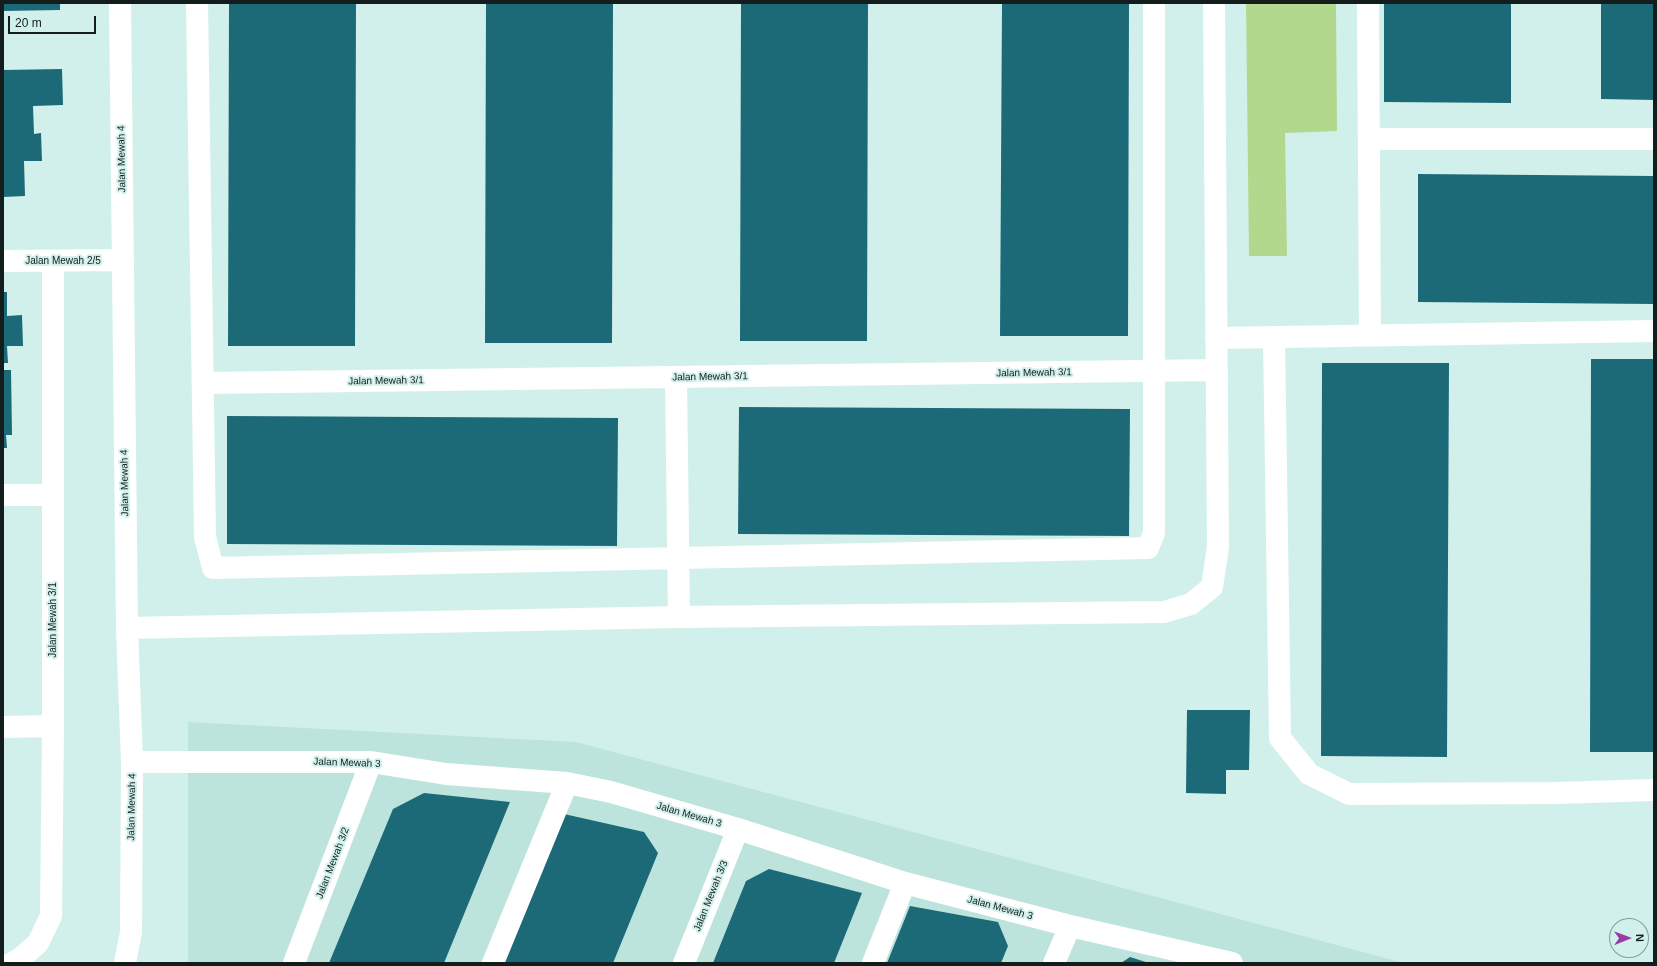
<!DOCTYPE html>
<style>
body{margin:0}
#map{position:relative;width:1657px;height:966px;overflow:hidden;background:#d2f0eb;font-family:Helvetica,sans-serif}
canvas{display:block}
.frame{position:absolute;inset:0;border:4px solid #121d1c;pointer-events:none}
.north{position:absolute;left:1609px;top:918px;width:40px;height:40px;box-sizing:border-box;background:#d2f0eb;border:1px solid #859c98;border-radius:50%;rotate:89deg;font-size:11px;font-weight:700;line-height:16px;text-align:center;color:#121d1c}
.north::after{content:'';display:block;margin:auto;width:14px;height:18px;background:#993ba4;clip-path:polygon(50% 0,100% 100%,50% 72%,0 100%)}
.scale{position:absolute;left:8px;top:16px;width:88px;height:18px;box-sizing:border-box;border:2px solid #121d1c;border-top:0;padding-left:5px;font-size:12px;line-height:14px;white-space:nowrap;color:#121d1c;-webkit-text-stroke:3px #d2f0eb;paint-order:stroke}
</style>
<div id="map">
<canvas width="1657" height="966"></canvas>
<div class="frame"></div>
<div class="north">N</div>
<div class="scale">20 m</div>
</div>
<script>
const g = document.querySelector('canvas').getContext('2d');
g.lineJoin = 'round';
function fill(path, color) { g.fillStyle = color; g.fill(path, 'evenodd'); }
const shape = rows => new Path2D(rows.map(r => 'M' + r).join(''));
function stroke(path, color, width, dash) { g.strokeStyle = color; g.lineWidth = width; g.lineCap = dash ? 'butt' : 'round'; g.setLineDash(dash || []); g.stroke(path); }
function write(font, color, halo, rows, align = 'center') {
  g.font = font + ' Helvetica,sans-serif'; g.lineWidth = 4; g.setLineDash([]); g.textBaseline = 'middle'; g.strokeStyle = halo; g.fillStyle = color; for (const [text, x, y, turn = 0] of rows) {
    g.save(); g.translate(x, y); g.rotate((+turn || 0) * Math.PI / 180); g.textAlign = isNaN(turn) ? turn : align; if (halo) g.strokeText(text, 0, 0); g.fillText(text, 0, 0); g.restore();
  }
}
const built = shape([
 [188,722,576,742,1404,963,188,963]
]);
const green = shape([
 [1246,3,1336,3,1337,131,1285,133,1287,256,1249,256]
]);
const building = shape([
 [3,3,60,3,60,10,3,11],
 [229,3,356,3,355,346,228,346],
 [486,3,613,3,612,343,485,343],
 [741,3,868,3,867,341,740,341],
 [1002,3,1129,3,1128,336,1000,336],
 [1384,3,1511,3,1511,103,1384,102],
 [1601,3,1654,3,1654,100,1601,99],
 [62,69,63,105,33,106,34,134,41,133,42,161,24,161,25,196,3,197,3,70],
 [1418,174,1654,176,1654,304,1418,302],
 [3,292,7,292,7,316,22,315,23,346,7,346,8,363,3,363],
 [1591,359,1654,359,1654,752,1590,752],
 [1322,363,1449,363,1447,757,1321,756],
 [3,370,11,370,12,435,6,435,7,448,3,448],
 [739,407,1130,409,1129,536,738,534],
 [227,416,618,418,617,546,227,544],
 [1187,710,1250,710,1249,770,1226,770,1226,794,1186,793],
 [424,793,510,802,444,963,329,963,393,809],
 [564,814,644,832,658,853,613,963,501,963],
 [769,869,862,893,834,963,713,963,746,881],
 [910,906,998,922,1008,946,1001,963,887,963],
 [1130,957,1149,963,1121,963]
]);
const minor = shape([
 [120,3,127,628,132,762,131,932,125,963],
 [197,3,205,537,213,568,1148,548,1154,533,1154,3],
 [1368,3,1370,335],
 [1369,139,1654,139],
 [3,261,123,260],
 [1274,337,1280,738,1309,774,1349,794,1556,793,1654,790],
 [1216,338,1654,331],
 [676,377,679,617],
 [203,383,1217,370],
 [3,495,53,495],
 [127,628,679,617,1164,612,1191,604,1212,587,1218,547,1214,3],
 [3,727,53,726],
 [132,762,371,762,446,774,567,783,611,792,738,829,905,883,1070,926,1232,963],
 [12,963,21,958,38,943,51,916,53,726,53,261],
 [294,963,371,762],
 [493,963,567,783],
 [684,963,738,829],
 [873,963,905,883],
 [1054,963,1070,926]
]);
const streetNames = [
 ["Jalan Mewah 4",122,159,-91],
 ["Jalan Mewah 2/5",63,261],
 ["Jalan Mewah 3/1",1034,373,-1],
 ["Jalan Mewah 3/1",710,377,-1],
 ["Jalan Mewah 3/1",386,381,-1],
 ["Jalan Mewah 4",125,483,-91],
 ["Jalan Mewah 3/1",53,620,-90],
 ["Jalan Mewah 3",347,763,2],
 ["Jalan Mewah 4",132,807,-89],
 ["Jalan Mewah 3",689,815,16],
 ["Jalan Mewah 3/2",333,863,-69],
 ["Jalan Mewah 3/3",711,896,-68],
 ["Jalan Mewah 3",1000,908,15]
];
fill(built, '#bde3dd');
fill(green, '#b1d88d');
fill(building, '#1c6977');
stroke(minor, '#fff', 22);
write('10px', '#121d1c', '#d2f0eb', streetNames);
</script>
